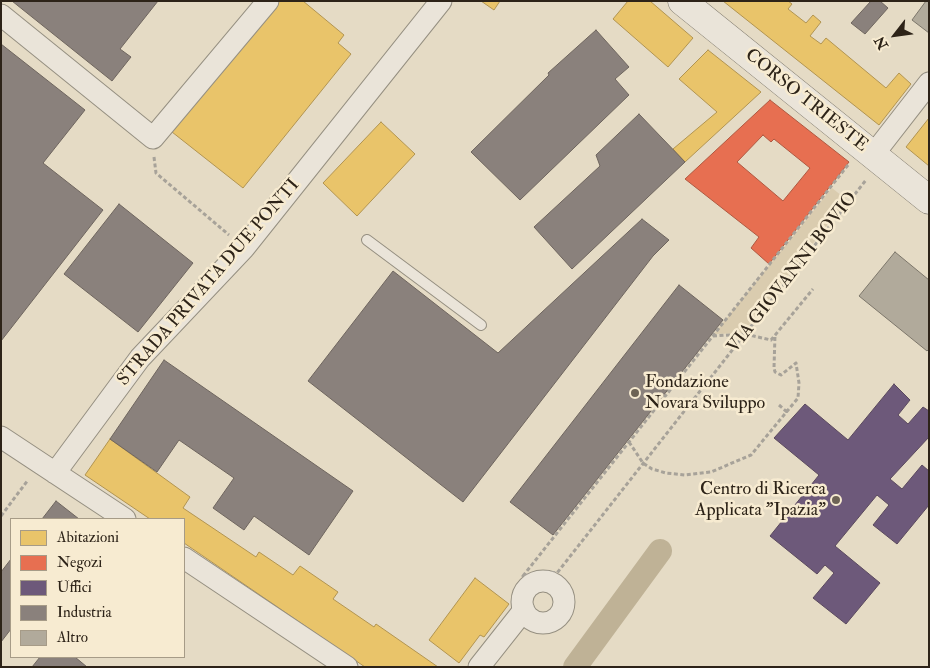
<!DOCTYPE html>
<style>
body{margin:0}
#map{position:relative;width:930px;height:668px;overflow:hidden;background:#e5dbc5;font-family:"IM FELL Double Pica",serif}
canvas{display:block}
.frame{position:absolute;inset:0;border:2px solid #2d2318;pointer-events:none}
.legend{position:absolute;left:10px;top:518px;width:175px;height:140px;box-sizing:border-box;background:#f7ebd1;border:1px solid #a69b87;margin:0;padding:6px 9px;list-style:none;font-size:15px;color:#2d2318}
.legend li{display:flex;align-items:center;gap:10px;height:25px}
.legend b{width:25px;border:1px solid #a69b87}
.north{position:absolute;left:870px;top:10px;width:50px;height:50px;-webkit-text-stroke:4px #f7ebd1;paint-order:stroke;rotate:240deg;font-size:14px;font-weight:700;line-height:20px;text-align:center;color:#2d2318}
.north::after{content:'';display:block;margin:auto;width:18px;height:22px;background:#2d2318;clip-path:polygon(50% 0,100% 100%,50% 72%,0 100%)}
</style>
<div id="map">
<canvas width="930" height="668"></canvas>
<div class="frame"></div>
<ul class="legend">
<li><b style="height:14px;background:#e9c46a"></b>Abitazioni</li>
<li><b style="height:14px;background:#e76f51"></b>Negozi</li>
<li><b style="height:14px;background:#6d597a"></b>Uffici</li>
<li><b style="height:14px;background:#8a817c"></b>Industria</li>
<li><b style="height:14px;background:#b1aa9b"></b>Altro</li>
</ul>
<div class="north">N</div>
</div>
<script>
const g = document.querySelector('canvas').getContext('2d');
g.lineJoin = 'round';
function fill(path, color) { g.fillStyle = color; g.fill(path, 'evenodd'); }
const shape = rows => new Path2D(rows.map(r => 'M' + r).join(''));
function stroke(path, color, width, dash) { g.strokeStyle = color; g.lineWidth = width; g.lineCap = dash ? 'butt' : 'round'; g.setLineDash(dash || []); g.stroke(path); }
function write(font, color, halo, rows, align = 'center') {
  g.font = font + ' "IM FELL Double Pica",serif'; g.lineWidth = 5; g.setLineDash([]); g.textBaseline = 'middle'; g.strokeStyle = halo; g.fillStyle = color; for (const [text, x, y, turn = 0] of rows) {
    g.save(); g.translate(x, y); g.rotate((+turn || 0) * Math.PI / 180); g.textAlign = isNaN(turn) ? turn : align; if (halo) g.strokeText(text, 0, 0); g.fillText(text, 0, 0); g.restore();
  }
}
const green = shape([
 [832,188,847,200,743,333,714,334]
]);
const homes = shape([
 [277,1,303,1,344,35,338,43,351,54,243,188,172,132,277,1],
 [481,1,500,1,494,10,481,1],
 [628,1,650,1,693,38,668,67,613,19,628,1],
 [723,1,788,1,792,4,788,9,806,23,813,15,821,22,810,36,821,44,826,38,886,88,899,73,911,84,879,125,723,1],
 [708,50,761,92,685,162,673,149,717,112,679,79,708,50],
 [929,118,929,166,906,147,929,118],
 [381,122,415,154,357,216,323,183,381,122],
 [110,439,190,497,183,508,256,557,259,552,293,575,300,566,338,592,333,599,374,627,376,624,438,667,365,667,184,543,184,519,150,519,85,475,110,439],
 [475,578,509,604,484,637,480,635,459,663,429,640,475,578]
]);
const shops = shape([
 [770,100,849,162,769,264,751,248,759,237,685,179,770,100],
 [763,135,771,142,774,139,810,168,783,201,737,162,763,135]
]);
const offices = shape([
 [894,384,910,400,898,415,908,424,923,407,929,411,929,437,890,479,902,489,922,465,929,471,929,505,897,544,873,525,889,505,877,495,835,546,880,583,846,624,813,598,834,573,825,565,817,574,770,536,819,475,774,438,805,404,848,440,894,384]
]);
const industry = shape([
 [12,1,158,1,120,49,131,57,112,81,12,1],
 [871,1,880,1,888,8,865,34,851,23,871,1],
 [596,30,629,67,615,79,629,95,520,200,471,152,549,75,548,73,596,30],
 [1,44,85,110,43,163,103,210,1,341,1,44],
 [639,114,685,162,572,269,534,227,600,166,596,155,639,114],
 [119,204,193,263,138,332,64,274,119,204],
 [642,219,669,240,653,256,463,502,308,381,393,271,498,353,642,219],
 [679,285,723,320,553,535,510,502,679,285],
 [164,360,353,491,309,555,254,516,244,530,213,508,234,478,179,440,157,472,110,439,164,360],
 [56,501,79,519,42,519,56,501],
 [11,559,11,629,1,642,1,572,11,559],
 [40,657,75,657,87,667,32,667,40,657]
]);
const canal = shape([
 [575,667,660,551]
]);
const building = shape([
 [926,1,929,1,929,33,912,20,926,1],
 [895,252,929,280,929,349,927,351,859,296,895,252]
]);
const path = shape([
 [154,157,156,173,229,235],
 [848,165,523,576,548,572,557,573,866,180],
 [713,336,745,334,771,340,813,289],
 [779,405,787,412],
 [629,442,643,463,652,469,666,473,685,475,711,472,751,455,798,398,799,383,796,363,781,375,775,372,774,368,775,335],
 [1,516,28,480]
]);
const service = shape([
 [367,240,481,325]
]);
const minor = shape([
 [1,15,153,138,268,1],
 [873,155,929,83],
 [1,437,125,519],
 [55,473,140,358,244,248,441,1],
 [184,558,347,667],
 '522 602a21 21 0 1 1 42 0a21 21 0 1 1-42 0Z',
 [479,667,524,610]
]);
const secondary = shape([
 [682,1,929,200]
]);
const markers = [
 [635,393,5,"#6d6355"],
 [836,500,5,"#6d6355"]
];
const streetNames = [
 ["CORSO TRIESTE",806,101,39],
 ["VIA GIOVANNI BOVIO",793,273,-52],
 ["STRADA PRIVATA DUE PONTI",209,283,-49]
];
const poiNames = [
 ["Fondazione",645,383],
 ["Novara Sviluppo",645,404],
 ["Centro di Ricerca",826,490,"right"],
 ["Applicata \"Ipazia\"",826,511,"right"]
];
fill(green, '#daccaf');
fill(homes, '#e9c46a');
stroke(homes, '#b19451', 1);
fill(shops, '#e76f51');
stroke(shops, '#af5840', 1);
fill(offices, '#6d597a');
stroke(offices, '#5a495d', 1);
fill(industry, '#8a817c');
stroke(industry, '#6e655e', 1);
stroke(canal, '#bfb296', 24);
fill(building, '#b1aa9b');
stroke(building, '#7c766a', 1);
stroke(service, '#958f81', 12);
stroke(minor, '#958f81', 23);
stroke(secondary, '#7c766a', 29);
stroke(path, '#a7a299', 3, [4, 2.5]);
stroke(service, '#eae4d9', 10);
stroke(minor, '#eae4d9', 21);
stroke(secondary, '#eae4d9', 28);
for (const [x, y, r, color] of markers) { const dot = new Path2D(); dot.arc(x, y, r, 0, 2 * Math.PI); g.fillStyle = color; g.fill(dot); stroke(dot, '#f7ebd1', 2); }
write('18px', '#2d2318', '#f7ebd1', streetNames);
write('18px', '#2d2318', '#f7ebd1', poiNames, 'left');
</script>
